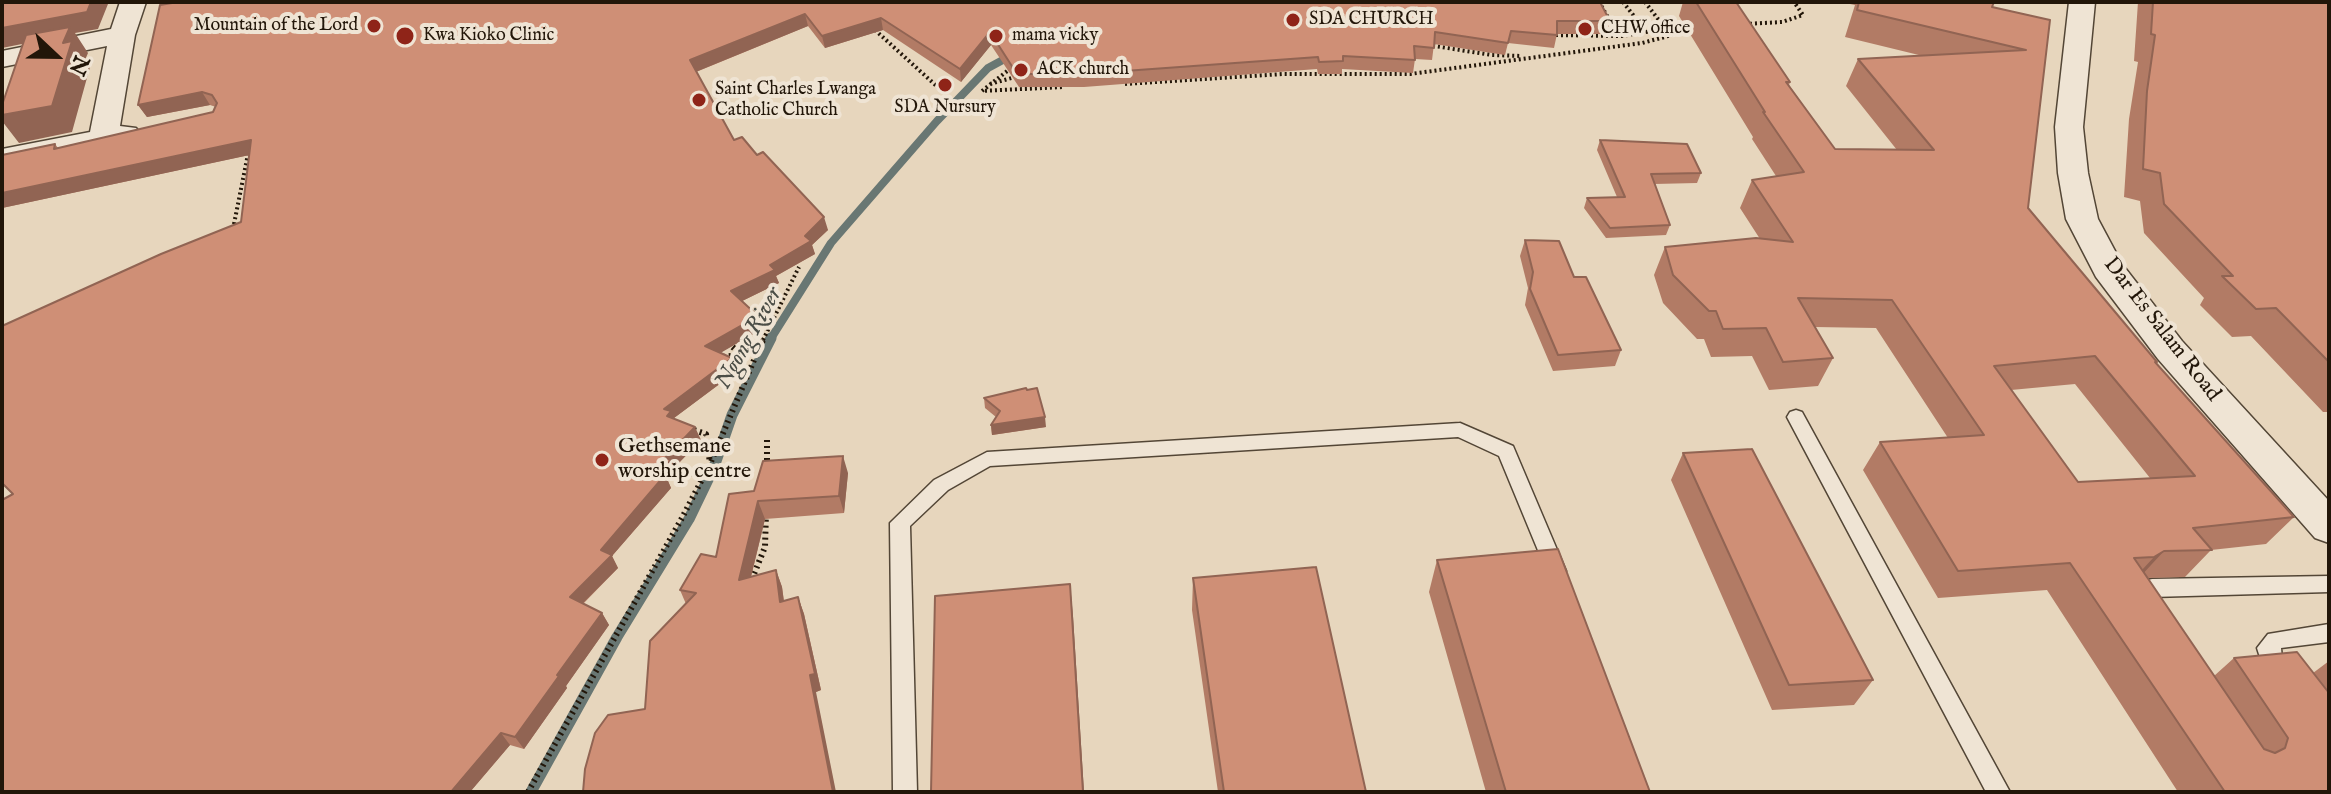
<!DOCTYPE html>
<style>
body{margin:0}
#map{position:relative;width:2331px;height:794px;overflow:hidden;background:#e7d6bd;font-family:"IM FELL English",serif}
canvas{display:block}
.frame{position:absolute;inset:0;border:4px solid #221609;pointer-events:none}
.north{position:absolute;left:16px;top:16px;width:80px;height:80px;-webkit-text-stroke:6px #efe4d4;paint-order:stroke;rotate:112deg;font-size:22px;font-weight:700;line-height:32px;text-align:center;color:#221609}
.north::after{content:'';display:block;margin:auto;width:28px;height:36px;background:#221609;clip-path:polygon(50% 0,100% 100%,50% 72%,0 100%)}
</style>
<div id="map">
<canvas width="2331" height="794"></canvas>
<div class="frame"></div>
<div class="north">N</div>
</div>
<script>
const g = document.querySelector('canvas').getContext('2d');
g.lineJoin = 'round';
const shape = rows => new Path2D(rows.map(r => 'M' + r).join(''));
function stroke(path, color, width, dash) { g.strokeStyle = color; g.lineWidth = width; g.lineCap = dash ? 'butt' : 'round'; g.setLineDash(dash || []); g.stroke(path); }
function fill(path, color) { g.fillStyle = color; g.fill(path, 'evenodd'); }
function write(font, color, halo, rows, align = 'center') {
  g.font = font + ' "IM FELL English",serif'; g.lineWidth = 8; g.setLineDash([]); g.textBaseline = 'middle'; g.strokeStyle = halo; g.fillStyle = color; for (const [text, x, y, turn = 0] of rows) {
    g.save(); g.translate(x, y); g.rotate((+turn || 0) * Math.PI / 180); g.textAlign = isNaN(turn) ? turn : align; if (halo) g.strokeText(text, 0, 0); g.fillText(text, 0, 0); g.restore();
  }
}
const streamFar1 = shape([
 [770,340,831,243,937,121,988,68,1012,55]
]);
const stream = shape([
 [531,792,617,637,689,519,714,467,732,415,771,338]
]);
const pathFar1 = shape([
 [1599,2,1613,26,1640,24],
 [1623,2,1641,25],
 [1645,2,1665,28],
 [1745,24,1782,22,1803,15,1794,2],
 [875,30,942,91],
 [1551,35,1621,36,1665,29,1671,33],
 [1428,45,1492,55,1521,56],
 [1011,68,982,91,1063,87],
 [990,84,1019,76],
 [1125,84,1283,74,1410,74,1642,43,1691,30],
 [233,229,249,149],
 [763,340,799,267]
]);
const path = shape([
 [728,343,735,349,747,352],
 [757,353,764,338],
 [694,430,706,434,710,463],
 [767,440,767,466],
 [670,465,702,477],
 [752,579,765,547,766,512],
 [528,792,682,518,710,464,757,353,722,357]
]);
const lane = shape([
 [1796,410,1802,412,2010,792,1986,792,1787,417,1790,412,1796,410],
 [1460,423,1513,446,1566,571,1563,577,1556,579,1549,577,1499,456,1458,437,990,466,948,490,910,526,917,792,893,792,890,523,934,480,987,452,1460,423],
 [2329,576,2329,592,2152,597,2138,607,2131,604,2128,598,2132,584,2152,579,2329,576],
 [2329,624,2329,642,2281,648,2282,659,2293,676,2290,683,2282,685,2274,683,2264,670,2257,648,2268,634,2329,624]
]);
const street = shape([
 [120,2,146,2,135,35,120,126,136,128,141,134,136,140,2,167,2,149,90,132,107,46,2,67,2,51,111,29,120,2],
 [2069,2,2095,2,2083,127,2088,173,2098,219,2122,264,2182,341,2329,501,2329,543,2315,538,2158,359,2096,277,2066,219,2058,173,2055,127,2069,2]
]);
const wall = shape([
 [1683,2,1736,2,1790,82,1789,85,1835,149,1897,150,1846,86,1858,59,1923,56,1845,37,1855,5,1840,2,1994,2,1992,7,2050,20,2028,208,2157,362,2156,364,2294,517,2266,544,2211,550,2185,577,2148,578,2214,676,2234,658,2313,673,2329,661,2329,792,2178,792,2047,590,1938,598,1863,470,1880,442,1948,438,1876,328,1815,327,1833,358,1818,386,1769,390,1752,356,1711,357,1704,339,1697,339,1663,303,1654,275,1665,247,1760,239,1740,208,1752,180,1776,176,1752,139,1753,137,1679,16],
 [2075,384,2150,478,2078,482,2011,390],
 [2138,2,2329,2,2329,412,2323,412,2251,336,2232,337,2200,305,2204,298,2144,233,2140,201,2124,197,2129,119,2138,62,2134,61],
 [160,5,1610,21,1606,34,1557,34,1554,48,1508,43,1505,55,1434,44,1432,60,1415,59,1413,73,1342,69,1342,74,1318,74,1317,69,1084,87,1019,87,991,45,961,82,883,30,825,48,808,26,696,72,734,140,757,155,828,230,812,245,815,254,776,276,779,283,742,301,762,329,721,352,737,371,674,418,701,440,674,468,676,473,668,481,671,488,612,556,618,568,583,604,602,613,609,625,566,686,567,688,524,749,510,745,470,792,2,792,13,494,241,222,249,155,2,208,55,144,58,148,213,112,216,107,210,105,147,117,138,105],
 [1600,140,1701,173,1697,183,1654,184,1670,225,1666,235,1606,238,1584,208,1587,198,1617,197,1597,150],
 [1525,240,1574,277,1621,350,1615,366,1553,371,1525,305,1528,288,1520,256],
 [984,398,1046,427,992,435,991,425,996,417,985,408],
 [1683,453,1873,680,1854,705,1772,710,1671,480],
 [848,473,844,513,765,519,751,577,776,570,782,587,784,601,798,597,804,614,821,690,816,692,645,709,686,604,680,590,716,557,754,491],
 [1437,560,1650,792,1486,792,1429,592],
 [1193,578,1366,792,1218,792,1192,610]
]);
const shadedWall = shape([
 [91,2,106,2,108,4,98,29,75,33,88,53,85,60,90,67,72,132,19,143,2,121,2,115,63,43,67,35,2,48,2,28],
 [805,14,808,26,693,73,690,60],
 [881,18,883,30,825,48,822,36],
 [990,32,991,45,961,82,960,69],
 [202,92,210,105,147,117,138,105],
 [251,140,259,153,2,208,2,193],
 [824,217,828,230,812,245,815,254,776,276,779,283,736,304,731,291,770,265,805,236],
 [758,316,762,329,710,359,705,346],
 [732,358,737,371,674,418,673,428,664,409],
 [1045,417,1046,427,992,435,991,425],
 [695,427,701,440,674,468,676,473,668,481,671,488,612,556,618,568,577,609,570,597,601,550,660,472,665,458],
 [843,456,848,473,844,513,839,496],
 [758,501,765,519,746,597,739,580],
 [2164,551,2139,578,2129,584,2154,557],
 [776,570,782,587,786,619,780,602],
 [1070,584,1073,616,1084,792,1083,792],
 [798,597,804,614,821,690,816,692,836,792,833,792,810,675],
 [602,613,609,625,566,686,567,688,524,749,515,737,557,675],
 [501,733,510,745,470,792,451,792]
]);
const building = shape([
 [2,2,91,2,87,12,2,28,2,2],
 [178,2,1600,2,1610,21,1557,21,1557,35,1511,31,1508,43,1435,32,1434,48,1414,46,1415,60,1343,56,1343,61,1319,62,1318,57,1083,74,1017,74,990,32,960,69,881,18,822,36,805,14,690,60,734,140,742,137,757,155,763,152,824,217,805,236,811,241,770,265,775,270,731,291,758,316,705,346,732,358,664,409,671,411,667,416,695,427,665,458,671,460,660,472,665,475,601,550,612,555,570,597,602,613,557,675,559,676,515,737,501,733,451,792,2,792,2,500,13,494,2,483,2,326,161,254,241,222,251,140,2,193,2,155,55,144,54,149,213,112,217,103,212,95,202,92,138,105,160,5,178,2],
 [1696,2,1736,2,1790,82,1786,82,1835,149,1934,150,1858,59,2026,50,1857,10,1859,2,1994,2,1992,7,2050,20,2028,208,2157,362,2155,362,2294,517,2193,528,2212,550,2164,551,2154,557,2134,558,2264,749,2275,753,2285,748,2288,738,2234,658,2297,652,2329,693,2329,792,2225,792,2070,563,1958,571,1880,442,1984,435,1892,300,1798,298,1833,358,1783,362,1766,328,1723,329,1716,311,1709,311,1673,275,1665,247,1756,238,1793,242,1752,180,1804,172,1763,112,1765,112,1696,2],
 [2095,356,2195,476,2078,482,1994,366,2095,356],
 [2153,2,2329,2,2329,362,2276,308,2256,309,2222,276,2233,276,2164,204,2160,173,2143,169,2147,91,2155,35,2151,34,2153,2],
 [70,27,63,43,72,41,52,106,2,115,2,105,26,35,70,27],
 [1600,140,1687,144,1701,173,1651,174,1670,225,1610,228,1587,198,1625,197,1600,140],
 [1525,240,1559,241,1574,277,1586,277,1621,350,1558,355,1530,289,1533,272,1525,240],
 [1026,388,1027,390,1037,388,1045,417,991,425,1000,411,984,398,1026,388],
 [1752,449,1873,680,1789,685,1683,453,1752,449],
 [843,456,839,496,758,501,739,580,776,570,780,602,798,597,815,674,810,675,833,792,583,792,585,769,595,733,608,715,645,709,650,641,696,593,680,590,701,554,716,557,729,494,754,491,763,461,843,456],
 [1558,549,1650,792,1506,792,1437,560,1558,549],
 [1316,567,1366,792,1224,792,1193,578,1316,567],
 [1070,584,1083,792,931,792,935,596,1070,584]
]);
const markers = [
 [1293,20,8,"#8f2418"],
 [374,26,8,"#8f2418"],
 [1585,29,8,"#8f2418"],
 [405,36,10,"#8f2418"],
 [996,36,8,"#8f2418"],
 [1021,70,8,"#8f2418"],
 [945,85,8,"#8f2418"],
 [699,100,8,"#8f2418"],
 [602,460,8,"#8f2418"]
];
const farPoinames = [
 ["SDA CHURCH",1309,20],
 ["Mountain of the Lord",358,26,"right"],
 ["CHW office",1601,29],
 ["Kwa Kioko Clinic",423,36],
 ["mama vicky",1012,36],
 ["ACK church",1037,70],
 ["Saint Charles Lwanga",715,90],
 ["Catholic Church",715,111],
 ["SDA Nursury",945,108,"center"]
];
const streetNames = [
 ["Dar Es Salam Road",2161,330,52]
];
const poiNames = [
 ["Gethsemane",618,447],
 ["worship centre",618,472]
];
const waterNames = [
 ["Ngong River",750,339,-61]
];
stroke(streamFar1, '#697773', 8);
stroke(stream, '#697773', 11);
stroke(lane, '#534636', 3);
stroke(street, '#534636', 3);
stroke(pathFar1, '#221609', 4, [2, 3]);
stroke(path, '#221609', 6, [2, 4]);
fill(lane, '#efe4d4');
fill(street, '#efe4d4');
fill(wall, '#b27b65');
fill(shadedWall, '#916453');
fill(building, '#cf8f76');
stroke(building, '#916453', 2);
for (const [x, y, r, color] of markers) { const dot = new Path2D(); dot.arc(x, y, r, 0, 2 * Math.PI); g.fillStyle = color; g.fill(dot); stroke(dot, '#efe4d4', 3); }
write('18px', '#221609', '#efe4d4', farPoinames, 'left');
write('22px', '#221609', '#efe4d4', streetNames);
write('22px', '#221609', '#efe4d4', poiNames, 'left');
write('italic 24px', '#4c4e47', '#efe4d4', waterNames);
</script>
